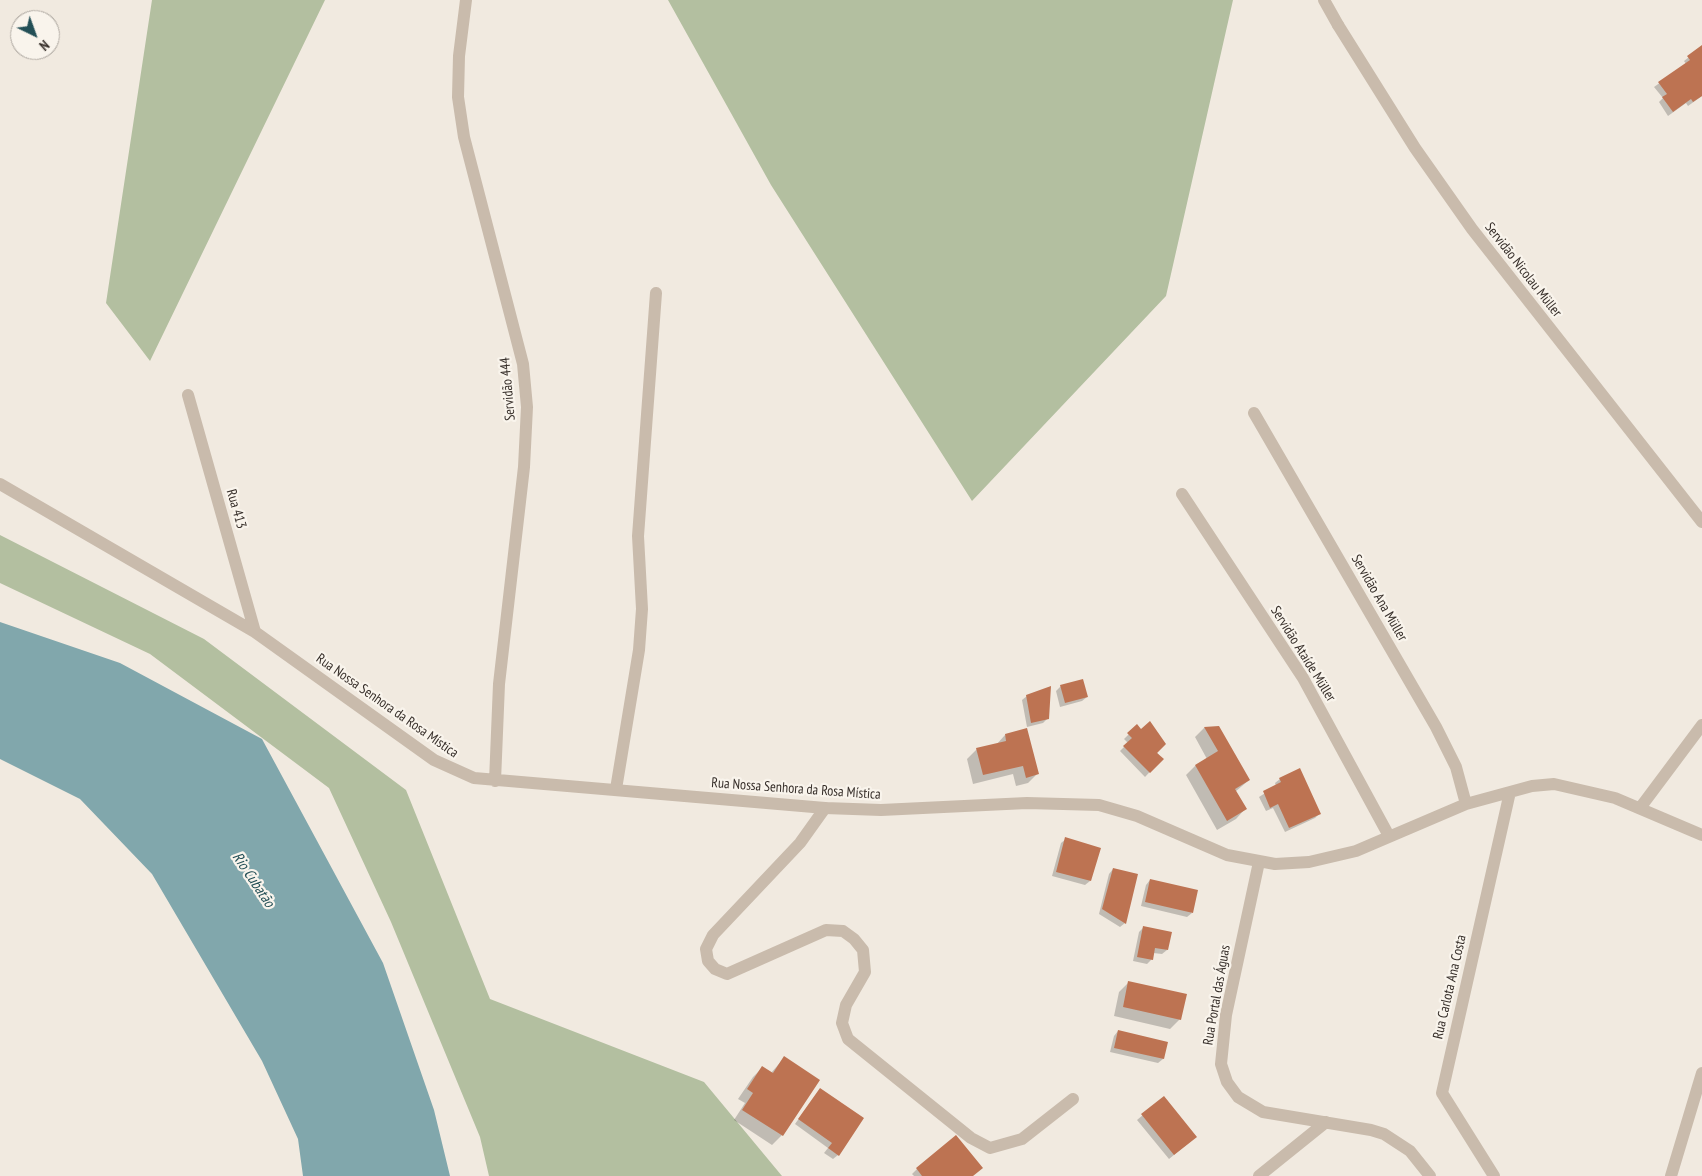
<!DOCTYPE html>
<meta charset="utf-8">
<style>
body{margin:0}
#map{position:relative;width:1702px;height:1176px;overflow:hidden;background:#f1eae0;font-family:"PT Sans Narrow",sans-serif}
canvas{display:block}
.north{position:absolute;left:10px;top:10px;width:50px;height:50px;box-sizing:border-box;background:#f9f4ec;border:1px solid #aba59e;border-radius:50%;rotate:138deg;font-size:14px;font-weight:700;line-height:20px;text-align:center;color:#372f2a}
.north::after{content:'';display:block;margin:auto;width:18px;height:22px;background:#234f56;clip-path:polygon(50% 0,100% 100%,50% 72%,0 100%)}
</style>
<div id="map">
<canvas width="1702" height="1176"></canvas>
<div class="north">N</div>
</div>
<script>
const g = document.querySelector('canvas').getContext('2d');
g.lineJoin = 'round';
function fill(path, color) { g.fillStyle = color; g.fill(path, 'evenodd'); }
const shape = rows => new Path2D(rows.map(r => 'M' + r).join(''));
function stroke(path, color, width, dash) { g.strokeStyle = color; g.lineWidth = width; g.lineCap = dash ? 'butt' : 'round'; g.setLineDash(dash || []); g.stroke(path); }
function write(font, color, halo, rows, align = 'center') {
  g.font = font + ' "PT Sans Narrow",sans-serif'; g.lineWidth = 4.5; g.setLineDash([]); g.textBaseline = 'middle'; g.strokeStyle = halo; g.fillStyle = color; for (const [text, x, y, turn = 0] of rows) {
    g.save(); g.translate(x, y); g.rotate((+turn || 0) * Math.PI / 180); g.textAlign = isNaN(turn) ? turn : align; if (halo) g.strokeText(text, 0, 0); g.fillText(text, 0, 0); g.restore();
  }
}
const green = shape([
 [152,0,325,0,150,361,106,303],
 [668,0,1233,0,1166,296,972,501,771,185],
 [0,535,204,639,406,790,490,999,704,1082,782,1176,489,1176,480,1137,391,922,329,788,150,654,0,583]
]);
const water = shape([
 [0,622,120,663,262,739,383,963,434,1110,450,1176,303,1176,298,1139,262,1061,152,874,80,799,0,759]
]);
const shadow = shape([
 [1702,47,1702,96,1688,106,1686,103,1668,116,1659,102,1663,98,1654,87,1686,64,1684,61],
 [1061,686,1087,697,1082,701,1060,707,1056,691],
 [1027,696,1048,718,1043,723,1027,727,1022,700],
 [1137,726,1162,759,1145,777,1120,751,1128,743,1124,739],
 [1218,727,1249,780,1235,792,1245,809,1236,819,1217,830,1186,775,1195,766,1207,759,1195,737,1204,728],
 [1005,735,1037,774,1028,783,1016,786,1013,774,973,784,967,759,977,749,996,745],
 [1280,779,1320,813,1315,818,1285,832,1273,808,1266,811,1259,797,1276,786,1275,783],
 [1066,839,1090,881,1085,885,1052,876,1061,843],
 [1113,869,1125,923,1120,927,1099,914,1109,874],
 [1150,880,1192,913,1187,917,1141,906,1146,885],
 [1143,928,1167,950,1162,954,1153,953,1152,959,1147,964,1133,961,1139,932],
 [1129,982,1180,1019,1170,1029,1114,1016,1119,992],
 [1118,1031,1166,1043,1163,1059,1158,1063,1110,1052,1114,1036],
 [784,1058,782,1135,772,1145,734,1120,745,1103,738,1099,753,1077,762,1068,771,1073],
 [820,1089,838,1155,833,1159,824,1153,828,1148,795,1124],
 [1163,1098,1191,1141,1169,1159,1137,1120],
 [955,1137,972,1176,914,1176,912,1174,917,1169]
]);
const building = shape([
 [1702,45,1702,96,1693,102,1691,99,1673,112,1662,97,1667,94,1658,82,1690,60,1687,56],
 [1083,679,1088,697,1065,703,1060,685],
 [1051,686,1049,719,1031,723,1026,695],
 [1150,721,1166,744,1157,753,1164,759,1150,773,1123,746,1132,738,1127,733,1137,724,1141,729],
 [1219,726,1250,780,1235,789,1247,809,1227,821,1195,765,1218,751,1204,727],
 [1027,728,1039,774,1026,778,1023,766,983,775,976,748,1006,741,1005,734],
 [1300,768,1321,814,1289,828,1278,804,1270,808,1263,791,1281,782,1279,778],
 [1065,837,1101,848,1091,881,1056,872],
 [1113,868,1138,874,1126,924,1102,909],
 [1150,879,1198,890,1193,913,1145,902],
 [1143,926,1172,932,1168,950,1155,948,1153,960,1137,957],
 [1128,981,1187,994,1181,1020,1123,1007],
 [1118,1030,1168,1042,1164,1059,1114,1048],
 [784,1056,820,1080,783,1136,742,1110,753,1093,747,1089,762,1066,773,1073],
 [820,1088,864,1118,839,1156,828,1148,832,1143,798,1119],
 [1164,1096,1197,1137,1174,1155,1141,1114],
 [956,1135,983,1168,973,1176,922,1176,916,1168]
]);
const service = shape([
 [1324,0,1338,25],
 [616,789,639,650,642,609,638,536,656,293],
 [825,808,800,843,713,935,706,949,708,961,715,969,727,974,826,930,843,931,854,939,863,950,865,972,846,1005,842,1023,848,1039,971,1138,990,1148,1022,1139,1073,1099]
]);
const minor = shape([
 [466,0,459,56,458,97,464,137,523,364,527,407,524,467,499,684,495,781],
 [1338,25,1415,148,1472,229,1702,522],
 [188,395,255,632],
 [1254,413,1436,727,1456,767,1466,804],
 [0,484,255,632,434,760,474,778,825,808,881,810,1027,803,1099,805,1137,816,1227,855,1275,864,1309,862,1356,851,1466,804,1532,786,1554,784,1615,798,1702,835],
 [1182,494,1303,678,1389,836],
 [1640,808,1702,725],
 [1259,862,1226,1015,1221,1064,1227,1082,1238,1097,1263,1112,1371,1130,1384,1134,1410,1151,1430,1176],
 [1259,1176,1326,1122],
 [1494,1176,1442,1093,1510,792],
 [1671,1176,1702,1073]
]);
const streetNames = [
 ["Servidão Nicolau Müller",1523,270,52],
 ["Servidão 444",508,389,-95],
 ["Rua 413",236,509,74],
 ["Servidão Ana Müller",1379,598,60],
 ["Servidão Ataíde Müller",1303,654,58],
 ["Rua Nossa Senhora da Rosa Mística",387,706,35],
 ["Rua Nossa Senhora da Rosa Mística",796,789,4],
 ["Rua Carlota Ana Costa",1450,987,-77],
 ["Rua Portal das Águas",1217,995,-80]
];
const waterNames = [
 ["Rio Cubatão",253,880,56]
];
fill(green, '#b3bfa0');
fill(water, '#81a7ac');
fill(shadow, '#0003');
fill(building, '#bd7352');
stroke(service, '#c9bbac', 12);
stroke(minor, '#c9bbac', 12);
write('14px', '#372f2a', '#f9f4ec', streetNames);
write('italic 15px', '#234f56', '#f9f4ec', waterNames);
</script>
